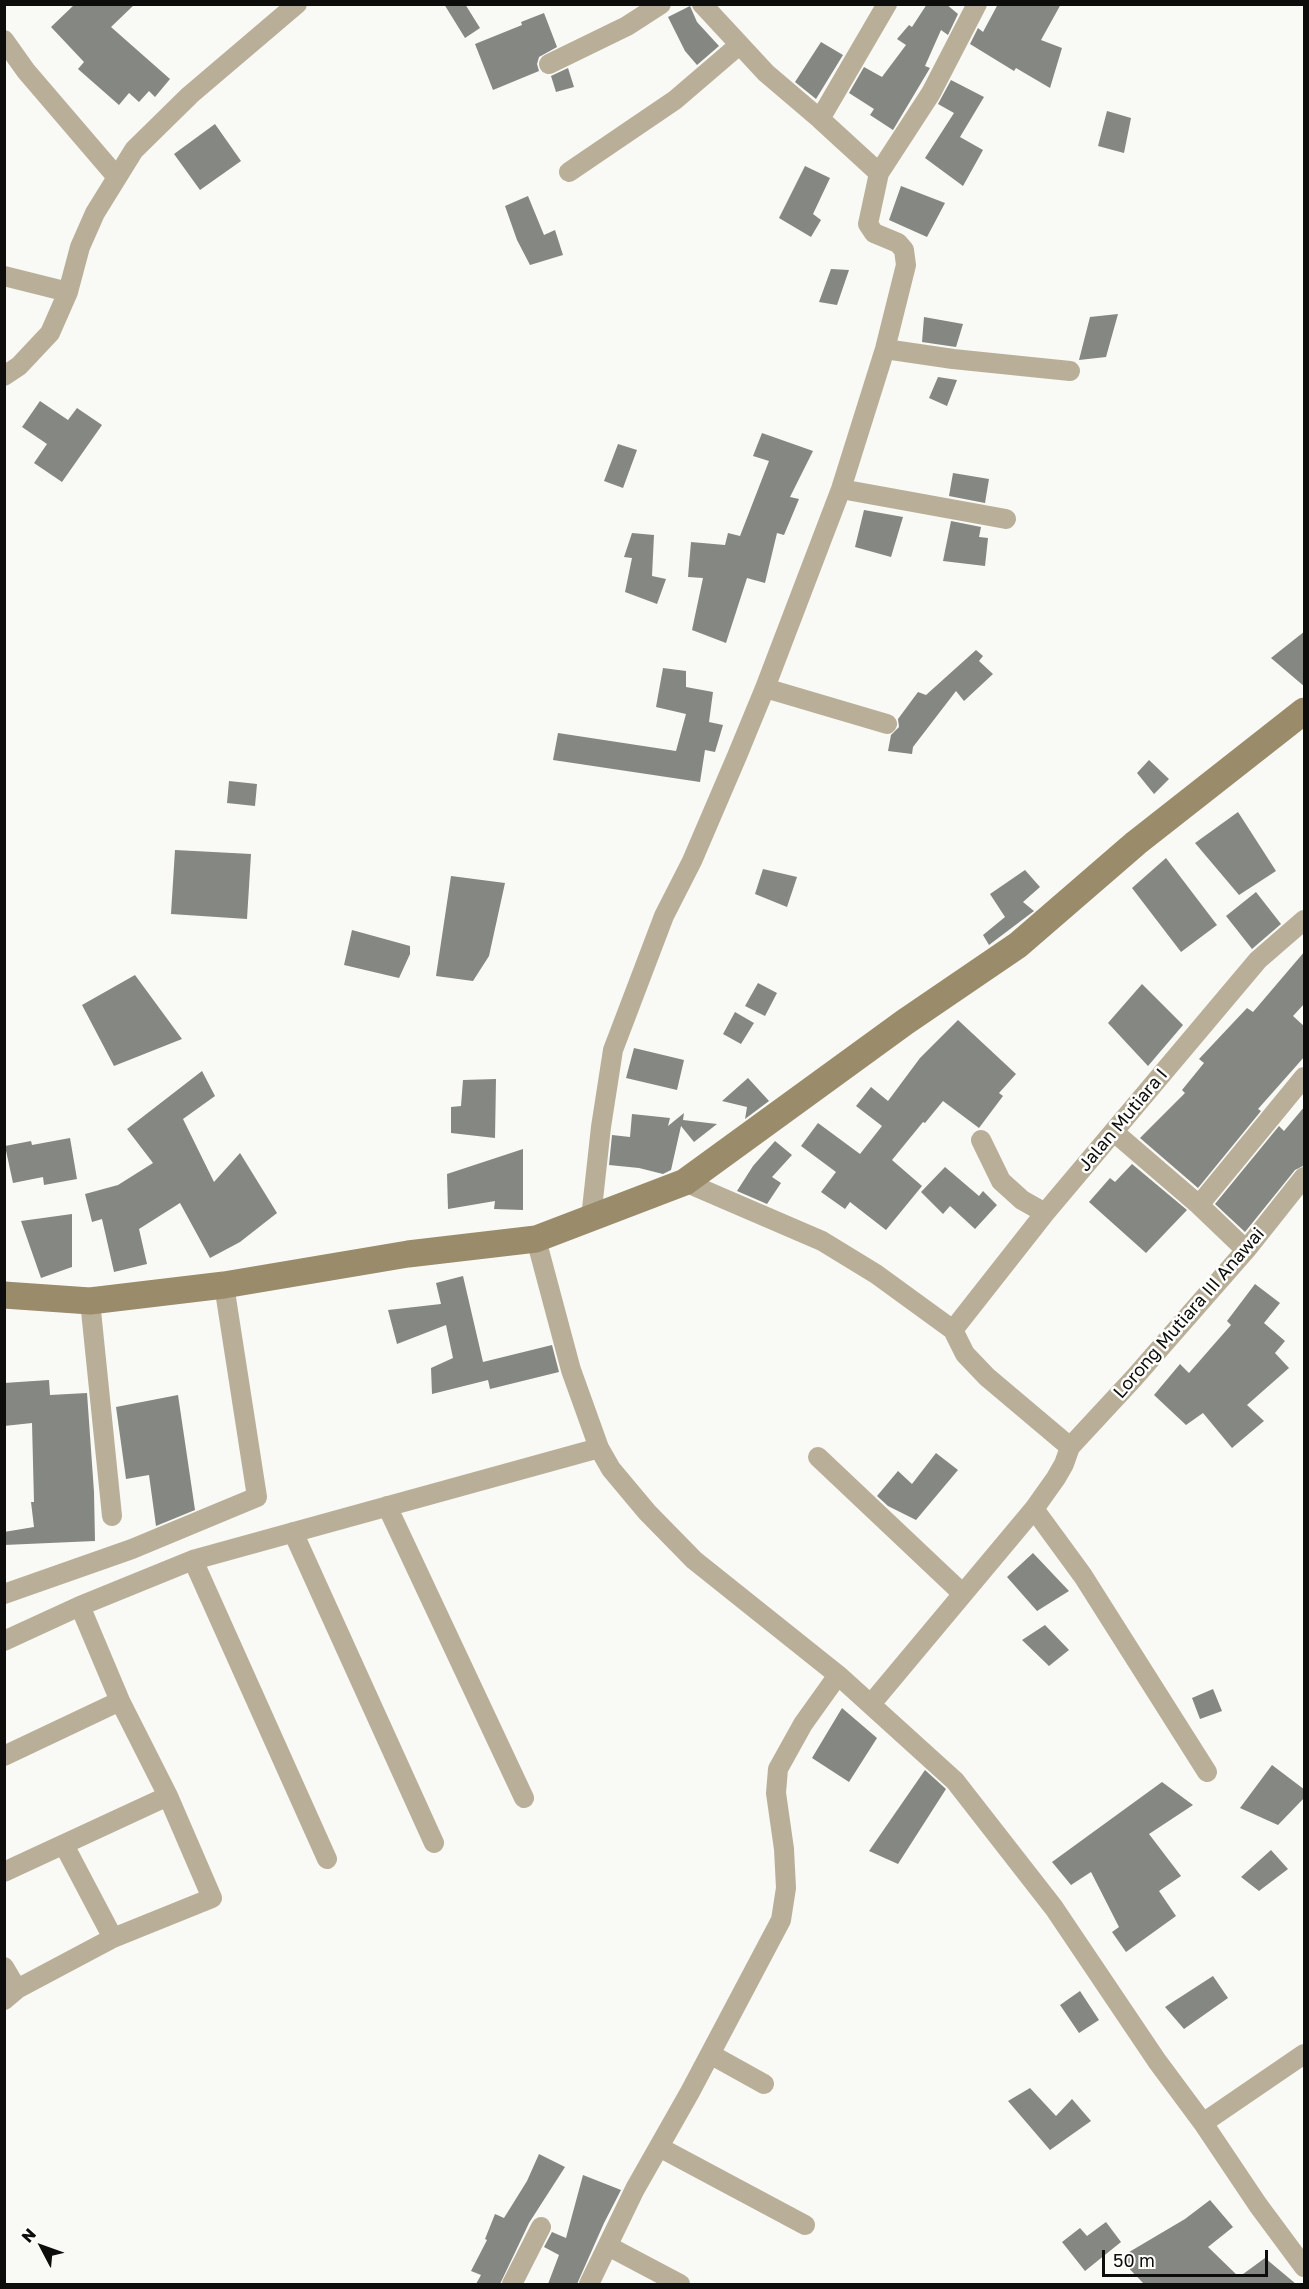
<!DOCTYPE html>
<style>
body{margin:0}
#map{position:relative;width:1309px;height:2289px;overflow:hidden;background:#f9f9f5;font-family:"Golos Text",sans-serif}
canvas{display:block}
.frame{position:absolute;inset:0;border:6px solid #0d0d0c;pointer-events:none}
.north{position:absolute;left:12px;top:2217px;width:60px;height:60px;-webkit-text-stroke:4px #fffffe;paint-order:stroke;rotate:311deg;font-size:16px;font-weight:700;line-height:24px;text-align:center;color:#0d0d0c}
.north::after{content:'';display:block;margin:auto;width:21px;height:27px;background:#0d0d0c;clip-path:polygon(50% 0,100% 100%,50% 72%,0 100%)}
.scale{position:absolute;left:1102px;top:2250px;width:166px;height:27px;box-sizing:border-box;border:3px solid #0d0d0c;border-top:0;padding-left:8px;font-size:18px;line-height:21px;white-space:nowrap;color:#0d0d0c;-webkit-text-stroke:4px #fffffe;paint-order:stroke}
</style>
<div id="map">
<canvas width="1309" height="2289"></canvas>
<div class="frame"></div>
<div class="north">N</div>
<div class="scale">50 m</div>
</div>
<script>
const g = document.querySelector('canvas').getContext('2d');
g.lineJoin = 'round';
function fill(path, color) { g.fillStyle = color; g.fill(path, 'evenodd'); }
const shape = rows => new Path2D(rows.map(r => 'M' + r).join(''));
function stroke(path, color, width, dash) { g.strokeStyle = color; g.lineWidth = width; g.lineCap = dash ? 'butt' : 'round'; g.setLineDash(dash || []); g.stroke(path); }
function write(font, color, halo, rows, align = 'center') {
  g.font = font + ' "Golos Text",sans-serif'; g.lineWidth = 5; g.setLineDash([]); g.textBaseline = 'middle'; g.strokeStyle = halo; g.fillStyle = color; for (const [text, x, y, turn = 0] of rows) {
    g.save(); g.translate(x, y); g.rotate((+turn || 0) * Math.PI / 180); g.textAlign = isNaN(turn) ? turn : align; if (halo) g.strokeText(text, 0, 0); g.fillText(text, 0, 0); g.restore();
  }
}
const building = shape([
 [75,4,135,4,111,27,170,79,155,97,149,91,139,102,129,93,119,105,78,69,84,62,51,27],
 [444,4,465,4,480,28,465,38],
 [927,4,946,4,958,14,948,35,941,30,925,66,930,68,893,130,870,115,874,109,849,93,864,67,882,77,906,45,897,39,909,25,912,27],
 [998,4,1061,4,1041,40,1062,48,1050,88,1016,68,1014,71,970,44,978,28,983,32],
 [690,6,697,22,719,46,697,65,685,51,668,17],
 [544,13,557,47,539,57,537,64,539,71,493,90,475,44,522,25,521,22],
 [821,42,843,55,816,99,795,82],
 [568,68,574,87,556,92,551,76],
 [951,80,984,97,960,137,983,150,963,186,925,158,954,113,938,104],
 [1107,111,1131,118,1124,153,1098,146],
 [215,124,241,161,200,190,174,154],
 [805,166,830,178,813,214,821,220,811,237,779,218],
 [901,186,945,203,927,237,889,220],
 [528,196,544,235,555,230,563,255,530,265,517,240,505,206],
 [831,269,849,270,837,305,819,302],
 [1118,314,1106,357,1079,360,1090,317],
 [924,317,963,324,956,347,922,342],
 [938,377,957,380,947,406,929,398],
 [40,401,68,420,77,408,102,425,62,482,34,463,47,444,22,427],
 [762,433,813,451,790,497,799,499,784,535,777,533,765,583,747,578,726,643,692,630,703,578,688,577,691,542,725,545,728,533,740,536,769,461,753,456],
 [618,444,637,450,623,488,604,481],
 [953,473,989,479,985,503,949,496],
 [864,510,903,517,891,557,855,547],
 [951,521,981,527,979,537,988,538,985,566,943,561],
 [632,533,654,535,652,576,666,579,657,604,625,592,632,558,624,557],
 [1305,631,1305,687,1271,658],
 [976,650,983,656,979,661,993,674,964,701,956,691,913,747,912,754,888,751,891,735,899,727,898,719,918,692,926,695],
 [663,668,686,671,686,687,713,692,709,722,723,725,715,752,705,750,700,782,553,760,558,733,676,751,686,714,656,707],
 [1149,760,1169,779,1154,794,1137,773],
 [229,781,257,784,255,806,227,803],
 [1238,812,1276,871,1239,895,1195,843],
 [175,850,251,854,247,919,171,914],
 [1166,858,1217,925,1181,952,1132,888],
 [763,869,797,877,787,907,755,894],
 [1025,870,1040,887,1023,902,1034,911,989,945,983,935,1005,917,990,894],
 [451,876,505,883,489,956,473,981,436,976],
 [1256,892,1281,924,1252,949,1226,916],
 [352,930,410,946,410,954,399,978,344,965],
 [1305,951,1305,1003,1293,1016,1305,1027,1305,1056,1258,1109,1261,1111,1198,1188,1140,1138,1185,1093,1182,1090,1204,1063,1199,1059,1247,1008,1253,1012],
 [135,975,182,1039,114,1066,82,1005],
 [758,983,777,993,765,1016,745,1006],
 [1142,984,1183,1025,1148,1066,1108,1023],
 [735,1012,754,1023,741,1044,723,1034],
 [958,1020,1016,1074,999,1093,1003,1096,979,1128,943,1101,925,1123,923,1122,892,1160,922,1186,886,1230,850,1202,845,1209,821,1192,836,1172,801,1146,818,1123,860,1154,882,1126,856,1106,871,1087,888,1101,920,1058],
 [634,1048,684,1060,677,1090,626,1078],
 [202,1071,215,1096,183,1119,214,1182,240,1153,277,1213,240,1242,210,1258,180,1203,139,1229,147,1264,114,1272,102,1219,92,1222,85,1194,118,1185,153,1163,127,1129],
 [748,1078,769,1101,745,1119,747,1107,722,1101],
 [496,1079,495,1138,451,1133,451,1107,461,1106,463,1080],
 [1305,1106,1305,1165,1295,1170,1245,1232,1215,1204,1279,1126,1284,1131],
 [684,1113,683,1120,717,1124,694,1142,681,1126,671,1170,663,1174,639,1168,609,1165,612,1135,630,1137,632,1114,670,1118,668,1126],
 [70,1138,77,1179,44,1185,43,1177,13,1183,5,1146,31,1141,32,1145],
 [775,1141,792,1155,772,1177,781,1183,767,1204,737,1191,753,1166],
 [523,1149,523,1210,494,1209,495,1201,448,1209,447,1174],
 [1132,1164,1187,1210,1146,1253,1089,1202,1110,1178,1115,1182],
 [945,1167,979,1196,983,1191,997,1205,975,1229,950,1206,943,1214,921,1192],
 [72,1214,72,1267,41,1278,21,1221],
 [463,1276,483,1362,552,1345,559,1372,490,1389,488,1380,432,1394,431,1368,453,1358,446,1325,397,1344,388,1310,441,1304,436,1283],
 [1255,1284,1280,1303,1264,1323,1285,1341,1275,1353,1289,1368,1247,1405,1264,1421,1232,1448,1203,1413,1186,1425,1154,1395,1180,1364,1189,1373,1231,1325,1227,1321],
 [49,1380,50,1395,87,1393,94,1492,95,1541,4,1545,4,1532,34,1527,31,1502,34,1502,32,1423,4,1426,4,1383],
 [178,1395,195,1510,156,1526,149,1475,126,1479,116,1407],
 [936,1453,958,1470,916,1520,888,1506,877,1496,898,1471,912,1484],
 [1033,1553,1069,1591,1037,1611,1007,1577],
 [1045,1625,1069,1650,1049,1666,1022,1640],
 [1213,1689,1222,1711,1200,1719,1192,1698],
 [842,1708,877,1738,849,1782,812,1758],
 [1272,1765,1305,1790,1305,1797,1278,1825,1240,1808],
 [925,1770,946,1789,898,1864,869,1851],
 [1162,1782,1193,1805,1149,1834,1181,1876,1159,1891,1176,1916,1126,1952,1112,1932,1119,1927,1091,1872,1071,1885,1052,1862],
 [1271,1850,1288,1869,1259,1891,1241,1877],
 [1213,1976,1228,1998,1184,2029,1165,2007],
 [1080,1991,1099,2020,1079,2033,1060,2005],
 [1030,2088,1056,2116,1072,2099,1091,2121,1050,2150,1008,2101],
 [539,2154,565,2167,529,2223,500,2284,476,2284,481,2275,471,2271,487,2240,485,2239,495,2214,504,2218,527,2181],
 [583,2175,621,2190,604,2223,577,2284,548,2284,559,2255,544,2247,552,2232,566,2238],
 [1210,2200,1233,2227,1208,2247,1239,2277,1265,2258,1296,2284,1144,2284,1119,2258,1185,2219],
 [1106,2222,1121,2242,1085,2271,1062,2242,1080,2228,1087,2236]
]);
const street = shape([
 [702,4,766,73,820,119,879,173],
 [4,40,26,71,116,176],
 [549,64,627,26,661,4],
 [820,119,887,4],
 [569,172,675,100,738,46],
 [4,276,68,292],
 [885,349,953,359,1070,371],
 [4,376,19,366,50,333,68,292,80,247,95,213,134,150,190,95,297,4],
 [841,489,1006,519],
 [765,688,887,724],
 [1114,1132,1199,1205,1246,1250],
 [981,1140,1001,1181,1022,1200,1045,1213],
 [685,1182,822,1241,876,1274,953,1330,965,1354,987,1377,1070,1447],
 [1199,1205,1304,1077],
 [591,1218,601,1127,613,1050,664,916,692,861,737,756,765,688,841,489,885,349,906,265,904,250,898,243,874,233,868,224,879,173,931,93,977,4],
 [536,1239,571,1370,599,1448,611,1469,647,1512,694,1560,838,1675,955,1781,1054,1908,1157,2061,1203,2123,1258,2205,1304,2267],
 [90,1301,112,1516],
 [953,1330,1045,1213,1258,960,1304,920],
 [818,1457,963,1594],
 [387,1506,524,1798],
 [1034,1509,1083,1576,1207,1772],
 [293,1532,434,1843],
 [193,1560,327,1859],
 [4,1594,132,1549,257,1497,224,1285],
 [4,1641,80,1606,193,1560,599,1448],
 [871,1704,1034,1509,1056,1478,1064,1464,1070,1447,1134,1378,1246,1250,1304,1177],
 [4,1756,120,1701],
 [64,1845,113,1938],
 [4,1872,168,1796],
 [4,1967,17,1989],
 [4,2000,17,1989,113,1938,212,1898,168,1796,120,1701,80,1606],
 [710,2054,764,2084],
 [1203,2123,1304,2054],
 [659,2147,805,2225],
 [608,2246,680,2284],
 [512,2284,541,2227],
 [589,2284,635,2189,690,2092,781,1920,786,1888,784,1849,776,1793,778,1769,803,1724,838,1675]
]);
const secondary = shape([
 [4,1295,90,1301,224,1285,408,1254,536,1239,685,1182,905,1022,1018,945,1136,843,1304,711]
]);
const streetNames = [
 ["Jalan Mutiara I",1123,1120,-50],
 ["Lorong Mutiara III Anawai",1189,1313,-49]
];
fill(building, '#858783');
stroke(street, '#b9af99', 20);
stroke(secondary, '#9a8b6a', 27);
write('18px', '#0d0d0c', '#fffffe', streetNames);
</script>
